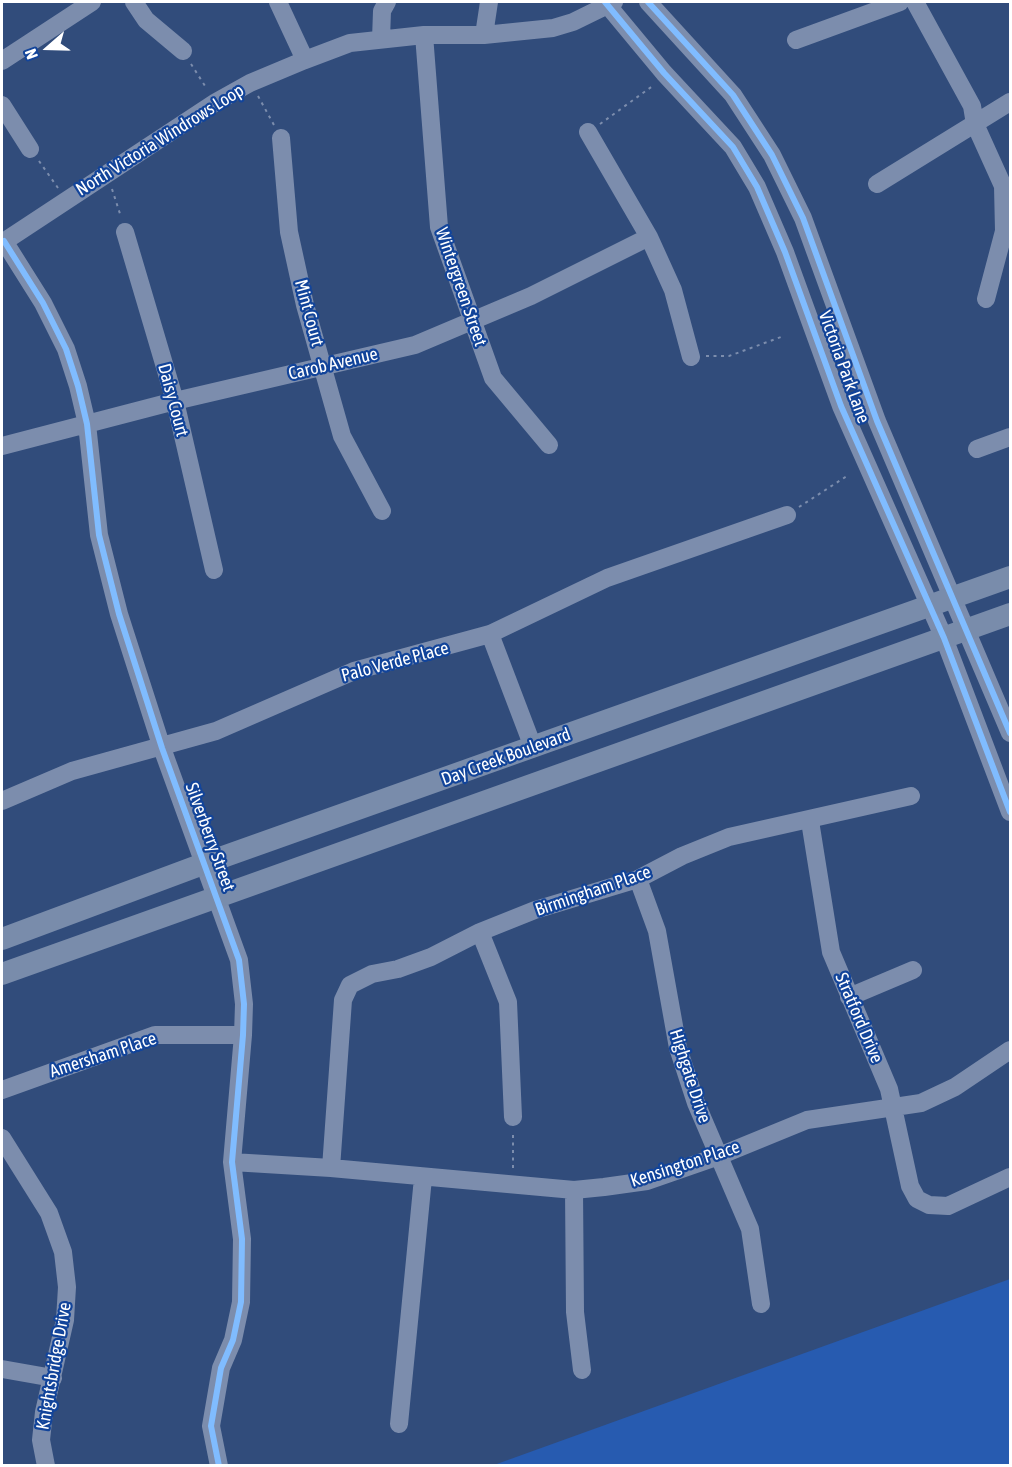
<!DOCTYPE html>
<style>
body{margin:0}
#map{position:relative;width:1012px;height:1467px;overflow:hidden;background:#314c7b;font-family:"Asap Condensed",sans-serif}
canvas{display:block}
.frame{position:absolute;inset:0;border:3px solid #fff;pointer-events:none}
.north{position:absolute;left:18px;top:18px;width:60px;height:60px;-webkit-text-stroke:4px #12449a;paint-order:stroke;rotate:250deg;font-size:16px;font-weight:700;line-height:24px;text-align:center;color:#fff}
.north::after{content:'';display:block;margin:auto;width:21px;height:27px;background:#fff;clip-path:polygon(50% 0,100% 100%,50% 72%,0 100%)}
</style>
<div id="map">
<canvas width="1012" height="1467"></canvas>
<div class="frame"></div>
<div class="north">N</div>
</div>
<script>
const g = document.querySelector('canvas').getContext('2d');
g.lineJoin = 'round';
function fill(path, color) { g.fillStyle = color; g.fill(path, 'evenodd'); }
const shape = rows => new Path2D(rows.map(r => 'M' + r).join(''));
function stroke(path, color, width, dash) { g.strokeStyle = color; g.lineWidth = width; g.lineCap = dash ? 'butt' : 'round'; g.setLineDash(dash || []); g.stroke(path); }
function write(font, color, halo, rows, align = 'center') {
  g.font = font + ' "Asap Condensed",sans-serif'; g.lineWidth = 4.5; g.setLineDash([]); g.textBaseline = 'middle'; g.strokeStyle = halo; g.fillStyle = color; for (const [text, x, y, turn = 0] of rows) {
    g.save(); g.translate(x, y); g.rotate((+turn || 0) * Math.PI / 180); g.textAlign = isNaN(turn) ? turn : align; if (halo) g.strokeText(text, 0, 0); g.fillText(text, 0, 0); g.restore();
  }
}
const green = shape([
 [1010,1279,1010,1465,494,1465]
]);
const path = shape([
 [191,64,207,89],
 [258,96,274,125],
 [600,124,654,85],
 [39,161,58,188],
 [112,189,121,217],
 [706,356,729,356,781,337],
 [799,507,847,476],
 [513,1168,513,1132]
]);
const minor = shape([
 [134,2,146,20,183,51],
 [278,2,305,60],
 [605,2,664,73,733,147,757,187,785,252,841,406,944,638,1010,812],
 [648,2,733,95,772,155,803,218,877,421,1010,733],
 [915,2,972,106,975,124,1003,186,1004,231,986,299],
 [424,35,439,227,493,378,549,445],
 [484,35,489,2],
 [381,39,382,11,387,2],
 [796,40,900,2],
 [2,61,92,2],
 [2,105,30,149],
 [588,132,649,237,673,290,691,357],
 [281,138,289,232,305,305,342,436,382,511],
 [877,184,1010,102],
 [125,232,175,401,214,570],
 [4,241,43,303,66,349,78,386,87,424,99,535,119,614,162,748,239,960,244,1004,243,1035,232,1162,242,1239,241,1302,233,1340,221,1368,211,1426,219,1466],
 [2,243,216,102,250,83,305,60,350,43,424,35,484,35,553,28,573,22,614,2],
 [2,446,175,401,415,345,531,296,649,237],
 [977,449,1010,437],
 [490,634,533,747],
 [2,801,72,771,216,731,354,671,490,634,607,578,787,515],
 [810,821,831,952,889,1089,910,1186,917,1199,929,1205,948,1206,1010,1177],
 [638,879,657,931,678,1048,696,1103,750,1229,761,1304],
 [480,932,508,1002,513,1117],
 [849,997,913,970],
 [2,1090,155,1035,243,1035],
 [2,1138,49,1213,63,1252,67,1287,65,1320,44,1412,41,1440,46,1466],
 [232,1162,331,1168,574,1190,604,1187,647,1181,719,1156,807,1120,921,1103,955,1087,1010,1050],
 [331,1168,343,1000,350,985,372,974,398,969,431,957,480,932,535,910,638,879,682,856,729,837,911,796],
 [574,1190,575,1312,582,1370],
 [2,1369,53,1378],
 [399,1424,423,1178]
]);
const major = shape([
 [2,939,203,864,1010,577],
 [2,974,1010,614]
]);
const cycleway = shape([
 [605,2,664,73,733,147,757,187,785,252,841,406,944,638,1010,812],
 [648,2,733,95,772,155,803,218,877,421,1010,733],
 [4,241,43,303,66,349,78,386,87,424,99,535,119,614,162,748,239,960,244,1004,243,1035,232,1162,242,1239,241,1302,233,1340,221,1368,211,1426,219,1466]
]);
const streetNames = [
 ["North Victoria Windrows Loop",160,140,-32],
 ["Wintergreen Street",461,287,71],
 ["Mint Court",309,313,75],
 ["Carob Avenue",333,364,-13],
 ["Victoria Park Lane",844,367,70],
 ["Daisy Court",173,400,75],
 ["Palo Verde Place",395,662,-15],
 ["Day Creek Boulevard",506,757,-20],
 ["Silverberry Street",210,837,70],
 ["Birmingham Place",593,891,-19],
 ["Stratford Drive",859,1018,67],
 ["Amersham Place",103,1055,-18],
 ["Highgate Drive",690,1076,72],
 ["Kensington Place",685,1164,-18],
 ["Knightsbridge Drive",54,1366,-80]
];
fill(green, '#275bb0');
stroke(path, '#7c8dad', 2, [3, 4.5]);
stroke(minor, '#7c8dad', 18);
stroke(major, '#798cab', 22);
stroke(cycleway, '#80bcff', 6);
write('18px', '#fff', '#12449a', streetNames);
</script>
